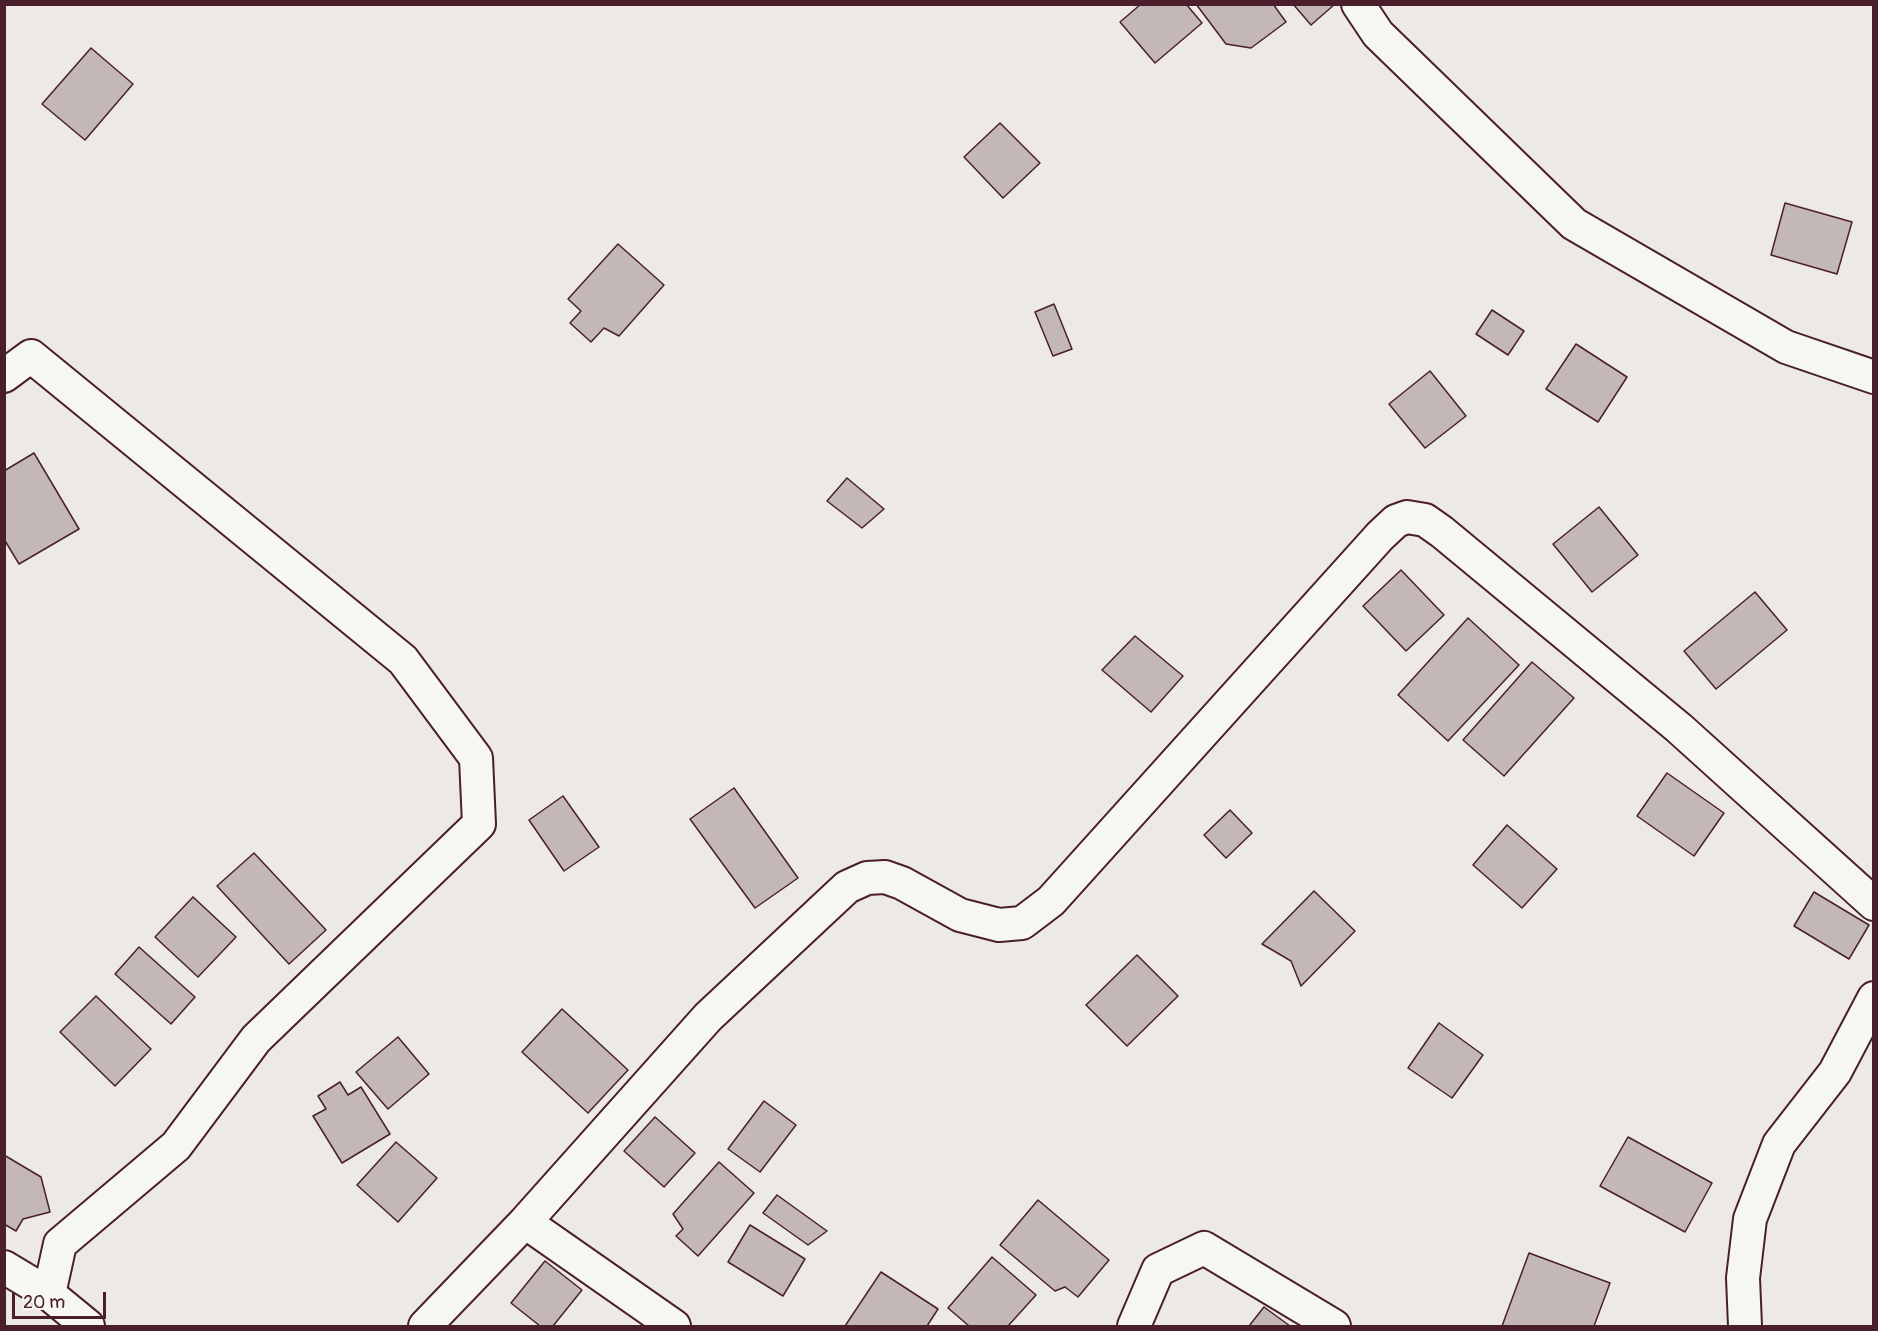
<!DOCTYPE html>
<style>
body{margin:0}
#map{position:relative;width:1878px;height:1331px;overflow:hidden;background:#ece9e6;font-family:Pangolin,sans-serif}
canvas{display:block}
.frame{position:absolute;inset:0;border:6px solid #4a1f2b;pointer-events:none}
.scale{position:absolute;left:12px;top:1292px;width:94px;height:27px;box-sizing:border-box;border:3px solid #4a1f2b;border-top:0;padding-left:8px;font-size:18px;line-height:21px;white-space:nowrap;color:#4a1f2b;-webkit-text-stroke:4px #f6f6f2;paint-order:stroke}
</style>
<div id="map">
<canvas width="1878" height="1331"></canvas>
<div class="frame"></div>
<div class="scale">20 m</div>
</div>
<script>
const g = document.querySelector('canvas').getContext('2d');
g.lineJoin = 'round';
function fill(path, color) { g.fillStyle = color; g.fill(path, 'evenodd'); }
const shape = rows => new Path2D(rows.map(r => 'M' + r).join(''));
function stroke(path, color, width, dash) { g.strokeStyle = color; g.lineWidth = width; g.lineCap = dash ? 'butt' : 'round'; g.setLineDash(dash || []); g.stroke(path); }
const building = shape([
 [1141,4,1186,4,1202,23,1155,63,1120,22,1141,4],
 [1196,4,1273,4,1286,22,1251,48,1226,44,1196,4],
 [1293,4,1335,4,1311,25,1293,4],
 [91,48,133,84,85,140,42,104,91,48],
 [1000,123,1040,163,1003,198,964,157,1000,123],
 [1785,203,1852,222,1837,274,1771,255,1785,203],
 [618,244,664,285,619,336,604,328,591,342,570,323,581,311,568,299,618,244],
 [1054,304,1072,349,1053,356,1035,312,1054,304],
 [1492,310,1524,331,1508,355,1476,334,1492,310],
 [1576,344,1627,377,1598,422,1546,389,1576,344],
 [1430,371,1466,416,1425,448,1389,404,1430,371],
 [34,453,79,529,19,564,4,539,4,471,34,453],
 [847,478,884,509,862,528,827,501,847,478],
 [1599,507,1638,555,1592,592,1553,544,1599,507],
 [1401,570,1444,615,1406,651,1363,606,1401,570],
 [1755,592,1787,630,1716,689,1684,651,1755,592],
 [1468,618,1519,665,1448,741,1398,695,1468,618],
 [1135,636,1183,676,1151,712,1102,670,1135,636],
 [1532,662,1574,698,1504,776,1463,740,1532,662],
 [1667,773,1724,813,1694,856,1637,816,1667,773],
 [734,788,798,878,755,908,690,819,734,788],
 [563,796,599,847,564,871,529,820,563,796],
 [1230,810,1252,833,1226,858,1204,835,1230,810],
 [1507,825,1557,869,1522,908,1473,865,1507,825],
 [254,853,326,930,289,964,217,886,254,853],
 [1314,891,1355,931,1301,986,1291,961,1262,944,1314,891],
 [1814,892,1869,925,1849,959,1794,926,1814,892],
 [193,897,236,937,198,977,155,937,193,897],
 [139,947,195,997,171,1024,115,974,139,947],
 [1137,955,1178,996,1127,1046,1086,1005,1137,955],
 [96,996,151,1049,115,1086,60,1032,96,996],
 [562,1009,628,1070,588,1113,522,1052,562,1009],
 [1439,1023,1483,1055,1452,1098,1408,1068,1439,1023],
 [398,1037,429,1074,388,1109,356,1072,398,1037],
 [340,1082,348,1095,361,1087,390,1134,342,1163,313,1116,326,1109,318,1096,340,1082],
 [764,1101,796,1125,760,1172,728,1149,764,1101],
 [655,1117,695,1153,664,1187,624,1151,655,1117],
 [1628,1137,1712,1183,1685,1232,1600,1186,1628,1137],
 [396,1142,437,1178,398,1222,357,1185,396,1142],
 [4,1155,41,1177,50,1212,23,1219,16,1231,4,1224,4,1155],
 [719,1162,754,1193,698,1256,676,1236,683,1229,673,1214,719,1162],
 [777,1195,827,1231,808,1245,763,1213,777,1195],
 [1038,1200,1109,1260,1078,1297,1065,1287,1055,1291,1000,1245,1038,1200],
 [750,1225,805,1259,783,1296,728,1262,750,1225],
 [1529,1253,1610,1283,1594,1326,1502,1326,1529,1253],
 [992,1257,1036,1295,1008,1326,969,1326,948,1308,992,1257],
 [545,1261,582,1290,553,1326,540,1326,511,1303,545,1261],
 [881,1272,938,1309,927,1326,845,1326,881,1272],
 [1264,1307,1290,1326,1249,1326,1264,1307]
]);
const minor = shape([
 [1358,4,1378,34,1574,224,1786,347,1874,377],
 [4,376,31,356,403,660,476,758,479,824,256,1039,176,1146,60,1244,49,1294,88,1326],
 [525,1222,674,1326],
 [4,1267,49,1294],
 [425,1326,525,1222,708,1017,847,887,867,878,885,877,902,883,960,915,999,925,1022,923,1051,901,1380,536,1396,521,1407,517,1425,520,1442,532,1679,728,1874,904],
 [1134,1326,1158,1270,1204,1248,1334,1326],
 [1745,1326,1743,1278,1750,1219,1779,1144,1835,1072,1874,998]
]);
fill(building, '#c4b7b7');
stroke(building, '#4a1f2b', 1.5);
stroke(minor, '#4a1f2b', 36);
stroke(minor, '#f6f6f2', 32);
</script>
